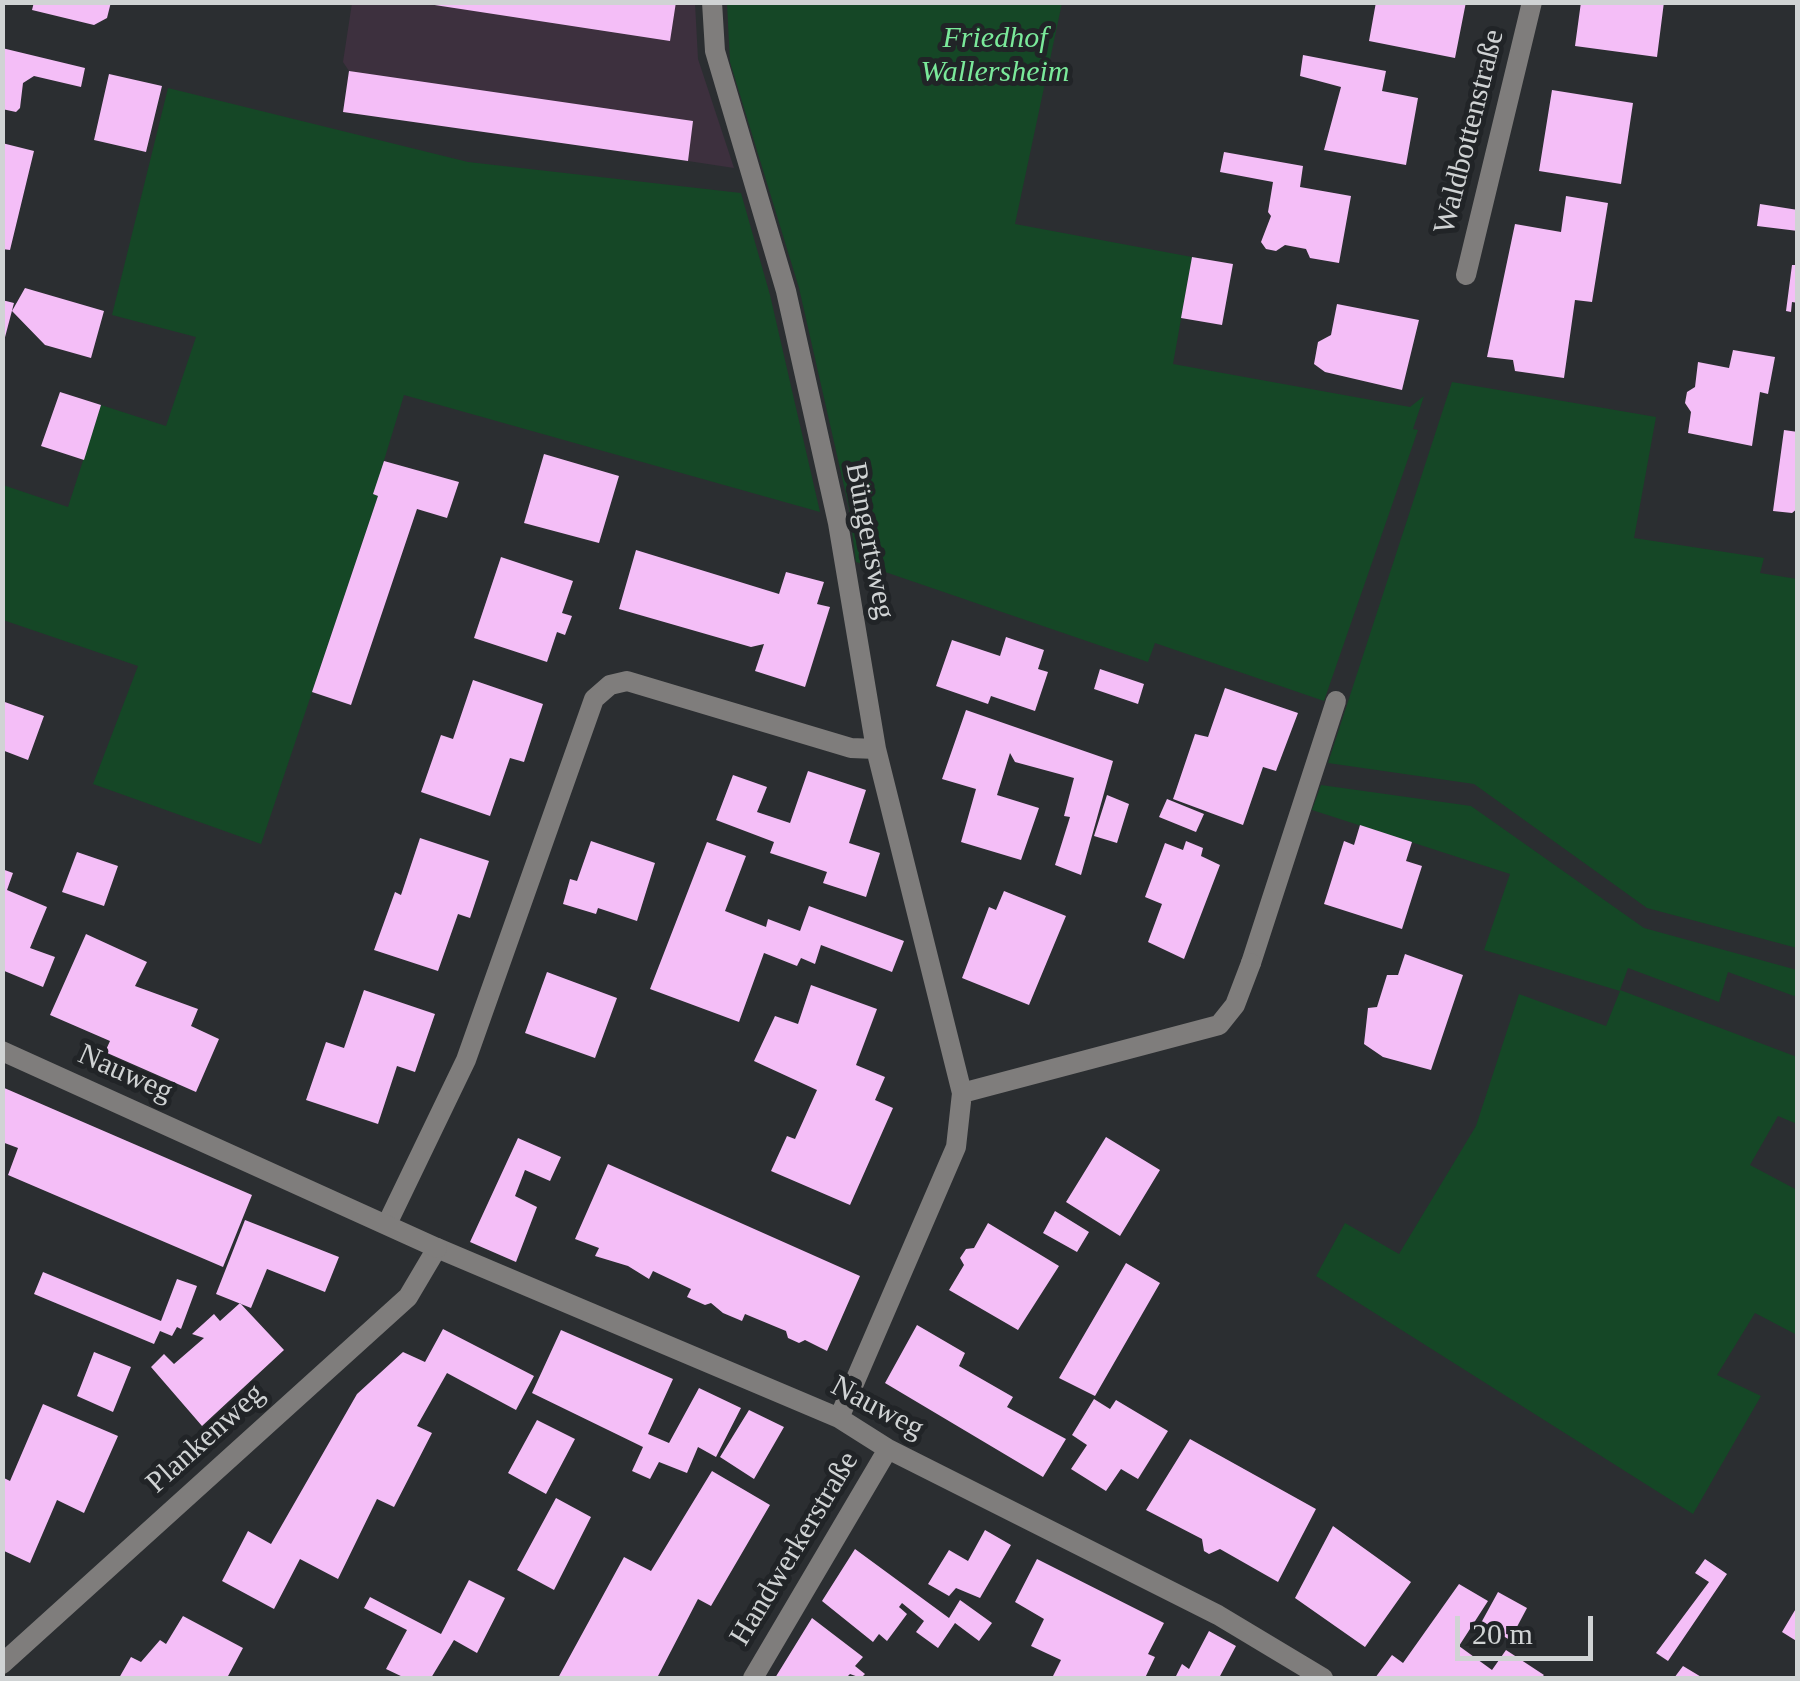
<!DOCTYPE html>
<meta charset="utf-8">
<style>
body{margin:0}
#map{position:relative;width:1800px;height:1681px;overflow:hidden;background:#2b2e31;font-family:"Times New Roman",serif}
canvas{display:block}
.frame{position:absolute;inset:0;border:5px solid #d0d3d4;pointer-events:none}
.scale{position:absolute;left:1455px;top:1616px;width:138px;height:45px;box-sizing:border-box;border:5px solid #d0d3d4;border-top:0;padding-left:12px;font-size:30px;line-height:35px;white-space:nowrap;color:#d0d3d4;-webkit-text-stroke:8px #212427;paint-order:stroke}
</style>
<div id="map">
<canvas width="1800" height="1681"></canvas>
<div class="frame"></div>
<div class="scale">20 m</div>
</div>
<script>
const g = document.querySelector('canvas').getContext('2d');
g.lineJoin = 'round';
function fill(path, color) { g.fillStyle = color; g.fill(path, 'evenodd'); }
const shape = rows => new Path2D(rows.map(r => 'M' + r).join(''));
function stroke(path, color, width, dash) { g.strokeStyle = color; g.lineWidth = width; g.lineCap = dash ? 'butt' : 'round'; g.setLineDash(dash || []); g.stroke(path); }
function write(font, color, halo, rows, align = 'center') {
  g.font = font + ' "Times New Roman",serif'; g.lineWidth = 10; g.setLineDash([]); g.textBaseline = 'middle'; g.strokeStyle = halo; g.fillStyle = color; for (const [text, x, y, turn = 0] of rows) {
    g.save(); g.translate(x, y); g.rotate((+turn || 0) * Math.PI / 180); g.textAlign = isNaN(turn) ? turn : align; if (halo) g.strokeText(text, 0, 0); g.fillText(text, 0, 0); g.restore();
  }
}
const industrial = shape([
 [352,3,695,3,698,59,734,168,688,161,349,71,343,62]
]);
const green = shape([
 [727,3,1062,3,1015,224,1192,257,1173,364,1410,407,1424,396,1413,429,1418,430,1324,701,1155,643,1148,662,856,562,849,508,799,288,730,62],
 [168,88,468,162,741,193,770,295,820,512,404,395,374,493,378,496,261,844,93,784,138,666,3,620,3,485,68,507,101,405,166,426,196,337,112,315],
 [1452,382,1656,417,1634,538,1764,558,1760,573,1797,579,1797,948,1647,908,1474,784,1328,763],
 [1321,785,1471,806,1644,928,1797,970,1797,997,1728,972,1719,1002,1628,968,1620,990,1797,1057,1797,1124,1778,1116,1750,1165,1797,1190,1797,1335,1755,1313,1717,1375,1761,1396,1693,1514,1316,1276,1345,1223,1399,1254,1476,1126,1519,994,1606,1026,1620,991,1484,950,1510,874,1312,810]
]);
const building = shape([
 [34,2,111,2,107,18,94,25,32,10],
 [415,2,676,2,670,41],
 [1376,2,1466,2,1455,58,1369,41],
 [1581,2,1664,2,1657,57,1575,46],
 [2,48,85,68,81,87,34,76,23,83,20,108,16,112,2,109],
 [1303,55,1386,71,1382,91,1418,98,1406,165,1324,150,1341,87,1300,76],
 [349,71,693,121,688,161,343,112],
 [109,74,162,86,146,152,94,140],
 [1552,90,1633,103,1621,184,1539,171],
 [2,143,34,151,10,250,2,249],
 [1224,152,1303,166,1300,187,1351,196,1339,263,1310,258,1306,249,1285,245,1276,251,1266,249,1261,242,1271,216,1268,212,1273,182,1220,172],
 [1566,196,1608,203,1592,302,1575,300,1564,378,1515,371,1513,360,1487,357,1515,224,1561,232],
 [1760,204,1798,210,1798,231,1757,226],
 [1192,257,1233,264,1222,325,1181,318],
 [1792,265,1798,265,1798,303,1792,302,1791,312,1786,311],
 [25,288,104,311,91,358,45,345,12,311],
 [2,300,14,303,4,341,2,341],
 [1337,304,1419,320,1402,390,1325,372,1314,364,1318,342,1331,335],
 [1733,350,1775,357,1768,394,1760,392,1752,446,1688,433,1691,412,1685,403,1687,392,1695,387,1698,362,1729,368],
 [60,392,101,405,84,460,41,446],
 [1784,430,1798,432,1798,508,1792,513,1773,511],
 [544,454,619,476,599,543,524,523],
 [384,461,459,482,447,518,417,509,351,705,312,692,378,496,373,494],
 [636,550,779,594,786,572,824,582,817,604,830,607,805,687,755,671,764,644,751,647,619,609],
 [501,557,573,581,562,613,572,616,565,635,557,632,547,662,474,638],
 [1006,637,1044,650,1038,669,1048,672,1035,711,991,696,988,704,936,686,952,640,1000,656],
 [1100,669,1144,684,1138,704,1094,689],
 [473,680,543,704,524,762,510,758,490,816,421,792,441,735,453,739],
 [1225,688,1298,713,1276,771,1263,767,1243,825,1173,799,1195,734,1208,737],
 [2,701,44,716,28,760,2,750],
 [966,710,1113,761,1081,875,1055,865,1070,817,1064,816,1074,778,1015,762,1010,753,997,795,1039,808,1021,860,961,842,976,789,942,779],
 [808,771,866,790,849,843,880,853,866,897,823,883,827,872,770,853,774,842,716,820,733,775,767,787,757,812,790,823],
 [1107,795,1129,804,1117,843,1094,836],
 [1167,799,1204,814,1196,832,1159,817],
 [1360,825,1412,842,1406,861,1422,866,1402,929,1324,904,1344,841,1354,845],
 [420,838,489,861,470,918,458,914,438,971,374,950,395,892,401,895],
 [591,841,655,863,637,921,598,908,596,914,563,904,570,879,577,881],
 [1186,841,1203,848,1201,856,1220,865,1184,959,1148,942,1162,904,1145,897,1165,843,1183,850],
 [707,842,746,856,725,911,766,927,768,919,800,931,809,906,904,941,892,972,821,945,815,964,801,958,797,966,764,953,739,1022,650,989],
 [77,852,118,866,104,906,62,892],
 [2,869,13,873,7,890,47,907,30,948,55,957,43,987,2,970],
 [1004,891,1066,916,1029,1005,962,978,989,907,996,910],
 [86,934,147,962,135,986,198,1009,191,1026,219,1039,196,1092,105,1052,110,1041,50,1015],
 [1405,954,1463,975,1431,1070,1383,1057,1364,1044,1368,1008,1377,1007,1387,975,1398,975],
 [547,972,617,998,595,1058,525,1033],
 [811,985,877,1009,856,1065,885,1077,875,1100,893,1108,850,1205,771,1171,787,1136,795,1139,817,1090,754,1061,775,1016,798,1024],
 [364,990,435,1014,415,1072,397,1066,378,1124,306,1100,326,1042,344,1048],
 [2,1087,252,1195,223,1267,8,1175,18,1148,2,1142],
 [1106,1137,1160,1170,1120,1236,1066,1202],
 [518,1138,561,1157,550,1181,525,1170,515,1196,537,1207,516,1262,470,1242],
 [608,1164,860,1276,827,1351,805,1340,799,1343,788,1338,786,1331,745,1314,742,1321,723,1313,711,1303,705,1305,687,1297,691,1289,653,1271,649,1279,628,1266,595,1256,599,1248,575,1239],
 [1055,1211,1089,1232,1077,1252,1043,1233],
 [245,1220,339,1257,325,1292,267,1269,251,1308,216,1294],
 [988,1223,1059,1266,1018,1330,949,1290,964,1265,960,1258,966,1249,974,1248],
 [1126,1263,1160,1283,1095,1396,1059,1378],
 [43,1272,161,1321,177,1279,197,1286,181,1329,177,1327,172,1336,160,1331,154,1344,34,1294],
 [240,1303,284,1350,202,1426,151,1367,164,1354,174,1364,204,1338,192,1334,214,1314,220,1321],
 [917,1325,965,1353,959,1366,1013,1397,1007,1407,1066,1439,1043,1477,885,1383],
 [443,1329,534,1376,516,1410,447,1373,417,1426,432,1433,394,1507,377,1499,338,1579,300,1559,274,1609,222,1581,248,1531,271,1544,357,1394,403,1352,425,1362],
 [561,1330,673,1379,648,1434,669,1443,699,1388,741,1408,716,1457,698,1447,687,1473,659,1462,650,1479,632,1471,643,1447,532,1393],
 [94,1352,131,1367,113,1412,77,1396],
 [1094,1399,1110,1409,1116,1400,1168,1431,1138,1479,1121,1469,1106,1491,1071,1469,1087,1445,1072,1435],
 [43,1404,118,1436,84,1513,57,1500,30,1563,2,1550,2,1477,10,1481],
 [749,1410,784,1427,754,1479,720,1457],
 [537,1420,575,1439,546,1494,508,1473],
 [1190,1439,1316,1509,1278,1582,1220,1549,1209,1554,1204,1551,1202,1539,1146,1510],
 [712,1471,770,1505,711,1606,698,1599,657,1678,558,1678,624,1557,651,1571],
 [556,1498,591,1517,554,1590,517,1570],
 [1333,1526,1411,1582,1365,1647,1295,1598],
 [985,1530,1011,1545,980,1598,956,1588,949,1596,928,1584,949,1550,968,1561],
 [855,1549,949,1618,960,1600,992,1623,979,1641,955,1623,938,1648,916,1632,924,1621,902,1603,899,1607,907,1614,887,1641,879,1634,873,1642,822,1601],
 [1037,1559,1164,1623,1148,1654,1155,1657,1145,1678,1052,1678,1061,1660,1031,1646,1044,1619,1015,1602],
 [1705,1559,1727,1574,1668,1661,1656,1653,1709,1582,1695,1573],
 [469,1580,505,1598,477,1653,454,1640,431,1678,405,1678,386,1669,407,1630,364,1608,370,1597,441,1634],
 [1459,1584,1488,1601,1459,1646,1492,1670,1506,1650,1544,1675,1541,1678,1375,1678,1392,1655,1403,1663],
 [1498,1592,1527,1608,1510,1640,1481,1623],
 [1798,1605,1798,1642,1782,1632],
 [183,1616,243,1648,227,1678,119,1678,131,1657,141,1662,160,1640,166,1644],
 [812,1618,863,1657,855,1666,865,1674,861,1678,850,1674,846,1678,775,1678],
 [1209,1631,1236,1646,1219,1678,1175,1678,1182,1664,1189,1669],
 [1683,1666,1703,1678,1674,1678]
]);
const service = shape([
 [1251,963,1336,701]
]);
const minor = shape([
 [712,2,715,51,786,291,838,523,876,749,962,1093,956,1147,839,1418],
 [1466,275,1532,2],
 [962,1093,1219,1025,1235,1005,1251,963],
 [387,1224,466,1060,594,699,610,685,627,681,851,748,876,749],
 [2,1664,408,1297,437,1248,839,1418,888,1449,1218,1615,1323,1678],
 [753,1678,888,1449]
]);
const tertiary = shape([
 [2,1051,437,1248]
]);
const parkNames = [
 ["Friedhof",995,39],
 ["Wallersheim",995,73]
];
const streetNames = [
 ["Waldbottenstraße",1470,132,-76],
 ["Büngertsweg",869,541,79],
 ["Nauweg",125,1074,24],
 ["Nauweg",877,1408,28],
 ["Plankenweg",206,1439,-42],
 ["Handwerkerstraße",795,1549,-59]
];
fill(industrial, '#3d303e');
fill(green, '#154726');
fill(building, '#f4bef7');
stroke(service, '#7f7d7c', 20);
stroke(minor, '#7f7d7c', 20);
stroke(tertiary, '#7f7d7c', 20);
write('italic 30px', '#7ae99a', '#212427', parkNames);
write('30px', '#d0d3d4', '#212427', streetNames);
</script>
